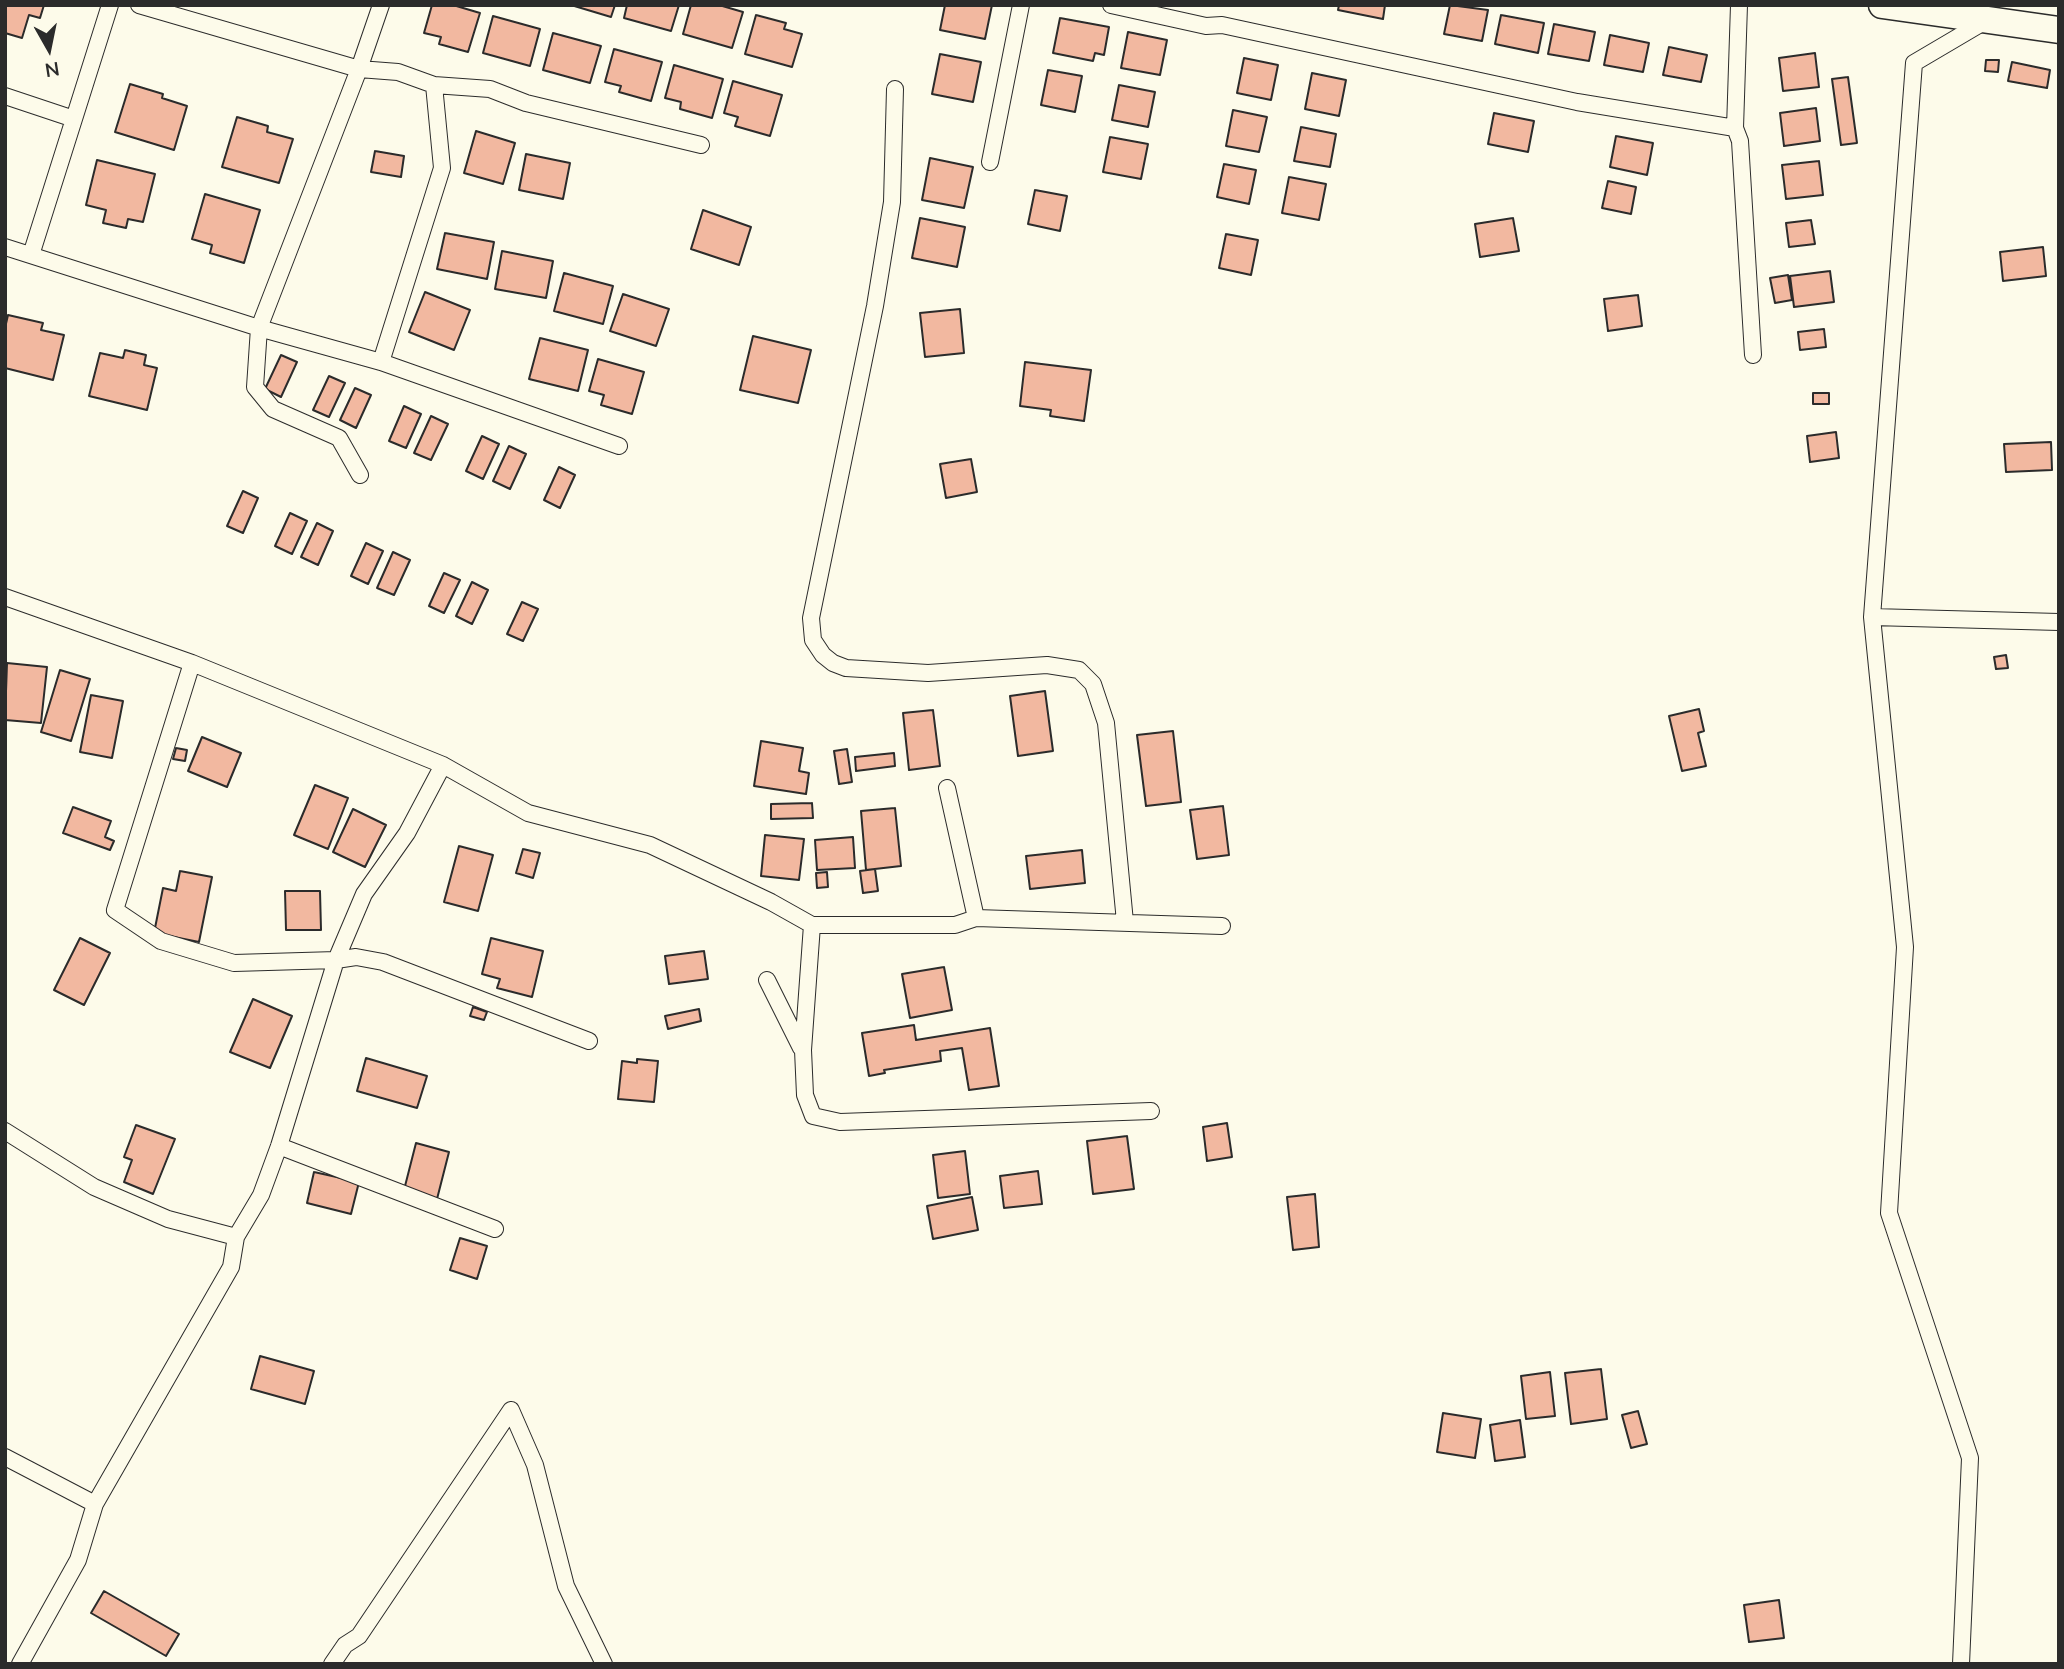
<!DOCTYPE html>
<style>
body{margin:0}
#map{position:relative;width:2064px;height:1669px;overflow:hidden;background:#fdfbea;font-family:Mulish,sans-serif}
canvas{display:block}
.frame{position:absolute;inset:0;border:7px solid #2b2b2b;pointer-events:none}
.north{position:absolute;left:14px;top:14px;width:70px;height:70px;-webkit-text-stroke:5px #fdfbea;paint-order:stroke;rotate:171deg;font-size:19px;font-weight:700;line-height:28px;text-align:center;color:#2b2b2b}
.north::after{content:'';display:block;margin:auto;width:24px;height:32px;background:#2b2b2b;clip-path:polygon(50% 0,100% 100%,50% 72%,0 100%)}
</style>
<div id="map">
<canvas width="2064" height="1669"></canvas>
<div class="frame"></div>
<div class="north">N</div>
</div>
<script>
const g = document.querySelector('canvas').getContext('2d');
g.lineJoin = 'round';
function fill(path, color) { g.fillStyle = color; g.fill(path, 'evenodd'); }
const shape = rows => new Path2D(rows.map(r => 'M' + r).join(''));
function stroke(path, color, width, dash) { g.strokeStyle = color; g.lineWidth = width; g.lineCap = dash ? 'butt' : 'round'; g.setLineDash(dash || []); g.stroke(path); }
const building = shape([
 [5,5,44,5,40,18,29,15,22,38,5,33,5,5],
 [432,5,453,5,480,13,468,52,439,44,441,37,424,33,432,5],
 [571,5,615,5,611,17,571,5],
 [627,5,679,5,671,31,624,18,627,5],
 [691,5,719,5,743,12,732,48,683,34,691,5],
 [945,5,992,5,985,39,940,30,945,5],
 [1339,5,1385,5,1383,19,1338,10,1339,5],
 [1450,5,1488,10,1482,41,1444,34,1450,5],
 [756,15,786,23,784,29,802,34,792,67,745,54,756,15],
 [1501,15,1544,23,1538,53,1495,44,1501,15],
 [493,16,540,29,530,66,483,53,493,16],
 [1060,18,1109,27,1104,55,1095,53,1093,61,1053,53,1060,18],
 [1554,24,1595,32,1589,61,1548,54,1554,24],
 [1128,32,1167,40,1160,75,1121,68,1128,32],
 [553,33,601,46,590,83,543,70,553,33],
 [1610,35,1649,43,1643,72,1604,65,1610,35],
 [1669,47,1707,55,1701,82,1663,75,1669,47],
 [614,49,662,62,651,101,619,92,621,86,605,82,614,49],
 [1815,53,1819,87,1783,91,1779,58,1815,53],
 [940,54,981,62,973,102,932,94,940,54],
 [1244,58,1278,65,1271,100,1237,93,1244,58],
 [1986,60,1999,60,1998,72,1985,71,1986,60],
 [2012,62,2050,70,2047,88,2008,81,2012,62],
 [674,65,723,79,712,118,680,109,681,102,665,98,674,65],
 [1048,70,1082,76,1075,112,1041,105,1048,70],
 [1312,73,1346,80,1339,116,1305,109,1312,73],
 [1848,77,1857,143,1841,145,1832,79,1848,77],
 [733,81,782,95,770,136,735,126,738,117,724,113,733,81],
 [130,84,163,94,162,98,187,106,174,150,115,132,130,84],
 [1119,85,1155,92,1148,127,1112,120,1119,85],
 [1816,108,1820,141,1784,146,1780,113,1816,108],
 [1233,110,1267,117,1259,152,1226,146,1233,110],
 [1494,113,1534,121,1528,152,1488,144,1494,113],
 [237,117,268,126,267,132,293,139,279,183,222,167,237,117],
 [1301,127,1336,134,1330,167,1294,161,1301,127],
 [476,131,515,143,503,184,464,173,476,131],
 [1616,136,1653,143,1647,175,1610,167,1616,136],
 [1110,137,1148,144,1141,179,1103,172,1110,137],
 [375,151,404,156,401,177,371,172,375,151],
 [526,154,570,163,563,199,519,190,526,154],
 [930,158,973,167,964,208,922,200,930,158],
 [97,160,155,174,143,222,128,219,126,228,103,223,106,210,86,205,97,160],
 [1819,161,1823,195,1786,199,1782,165,1819,161],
 [1224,164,1256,170,1249,204,1217,197,1224,164],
 [1289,177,1326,184,1319,220,1282,213,1289,177],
 [1608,181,1636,187,1631,214,1602,208,1608,181],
 [1035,190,1067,196,1060,231,1028,224,1035,190],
 [205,194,260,210,244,263,210,253,212,245,192,239,205,194],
 [703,210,751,227,739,265,691,249,703,210],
 [920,218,965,227,957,267,912,258,920,218],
 [1513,218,1519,251,1480,257,1475,224,1513,218],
 [1811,220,1815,244,1789,247,1786,223,1811,220],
 [445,233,494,242,487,279,437,269,445,233],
 [1226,234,1258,240,1251,275,1219,268,1226,234],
 [2043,247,2046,276,2003,281,2000,252,2043,247],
 [502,251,553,261,546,298,495,289,502,251],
 [1830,271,1834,302,1794,307,1790,276,1830,271],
 [564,273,613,286,603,324,554,311,564,273],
 [1788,275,1792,300,1775,303,1770,278,1788,275],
 [425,292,470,310,454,350,409,332,425,292],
 [623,294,669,309,656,346,610,331,623,294],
 [1638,295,1642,326,1608,331,1604,299,1638,295],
 [960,309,964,353,925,357,920,313,960,309],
 [8,315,43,323,41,330,64,335,53,380,5,368,5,328,8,315],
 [1824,329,1826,347,1800,350,1798,332,1824,329],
 [753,336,811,350,798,403,740,390,753,336],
 [540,338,588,350,578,391,529,379,540,338],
 [125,350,146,355,144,365,157,368,147,410,89,396,100,353,123,358,125,350],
 [281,355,297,362,281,397,265,389,281,355],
 [598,359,644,372,632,414,601,405,604,395,589,391,598,359],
 [1025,362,1091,370,1084,421,1050,416,1051,410,1020,406,1025,362],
 [329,376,345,383,329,417,313,410,329,376],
 [355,388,371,395,356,428,340,420,355,388],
 [1813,393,1829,393,1829,404,1813,404,1813,393],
 [404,406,421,414,406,448,389,441,404,406],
 [431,416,448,424,431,460,414,453,431,416],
 [1836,432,1839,458,1810,462,1807,436,1836,432],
 [482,436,499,444,483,479,466,471,482,436],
 [2051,442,2052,470,2006,472,2004,444,2051,442],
 [509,446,526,454,510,489,493,481,509,446],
 [971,459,977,492,946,498,940,464,971,459],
 [559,467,575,475,560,508,544,500,559,467],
 [243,491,258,498,243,533,227,526,243,491],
 [290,513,307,521,292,554,275,546,290,513],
 [317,523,333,531,318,565,301,557,317,523],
 [366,543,383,551,368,584,351,576,366,543],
 [393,552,410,560,394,595,377,588,393,552],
 [444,573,460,580,444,613,429,606,444,573],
 [472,582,488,590,472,624,456,616,472,582],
 [522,602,538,609,523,641,507,634,522,602],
 [2006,655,2008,668,1996,669,1994,657,2006,655],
 [7,663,47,667,41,723,5,720,7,663],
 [60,670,90,679,71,741,41,732,60,670],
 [1045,691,1053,751,1018,756,1010,696,1045,691],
 [91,695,123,701,112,758,80,752,91,695],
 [1699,709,1704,731,1698,733,1706,766,1682,771,1669,716,1699,709],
 [933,710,940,766,909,770,903,713,933,710],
 [1173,731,1181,802,1146,806,1137,735,1173,731],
 [202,737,241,753,227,787,188,771,202,737],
 [761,741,803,748,799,771,809,773,806,794,754,786,761,741],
 [176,748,187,750,185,761,173,759,176,748],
 [847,749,852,782,839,784,834,751,847,749],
 [894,753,895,766,856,771,855,757,894,753],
 [315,785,348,798,328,849,294,835,315,785],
 [812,803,813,818,771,819,771,804,812,803],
 [1223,806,1229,855,1197,859,1190,810,1223,806],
 [73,807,111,821,105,837,114,841,110,850,63,833,73,807],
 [895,808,901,866,866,870,861,811,895,808],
 [353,809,386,825,365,867,333,852,353,809],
 [765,835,804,839,799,880,761,876,765,835],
 [853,837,855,868,817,870,815,840,853,837],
 [459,846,493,855,478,911,444,902,459,846],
 [523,849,540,853,533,878,516,873,523,849],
 [1082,850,1085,883,1030,889,1026,856,1082,850],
 [875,869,878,891,863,893,860,871,875,869],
 [180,871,212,877,199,942,154,933,163,888,176,891,180,871],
 [827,872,828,887,817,888,816,873,827,872],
 [285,891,320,891,321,930,286,930,285,891],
 [80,938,110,953,84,1005,54,990,80,938],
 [491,938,543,951,532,997,497,988,500,979,482,974,491,938],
 [704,951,708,979,669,984,665,956,704,951],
 [944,967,952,1010,910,1018,902,974,944,967],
 [253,999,292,1016,270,1068,230,1052,253,999],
 [473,1007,487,1012,484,1020,470,1016,473,1007],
 [699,1009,701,1021,668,1029,665,1016,699,1009],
 [914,1025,916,1040,990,1028,999,1086,969,1090,962,1048,940,1051,941,1061,884,1070,885,1073,869,1076,862,1033,914,1025],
 [366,1058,427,1076,417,1108,357,1091,366,1058],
 [637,1059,658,1061,654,1102,618,1099,622,1061,637,1063,637,1059],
 [1227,1123,1232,1157,1207,1161,1203,1127,1227,1123],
 [136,1125,175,1139,153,1194,124,1182,132,1160,124,1157,136,1125],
 [1127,1136,1134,1189,1093,1194,1087,1141,1127,1136],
 [416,1143,449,1152,437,1199,404,1190,416,1143],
 [965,1151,970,1194,938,1198,933,1155,965,1151],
 [1038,1171,1042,1204,1004,1208,1000,1176,1038,1171],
 [314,1172,359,1182,351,1214,307,1203,314,1172],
 [1315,1194,1319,1247,1293,1250,1287,1197,1315,1194],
 [972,1197,978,1230,933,1239,927,1206,972,1197],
 [460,1238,487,1246,477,1279,450,1270,460,1238],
 [260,1356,314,1371,305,1404,251,1389,260,1356],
 [1601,1369,1607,1419,1571,1424,1565,1373,1601,1369],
 [1550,1372,1555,1416,1526,1419,1521,1376,1550,1372],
 [1638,1411,1647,1444,1631,1448,1622,1415,1638,1411],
 [1443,1413,1481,1419,1475,1458,1437,1452,1443,1413],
 [1520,1420,1525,1457,1495,1461,1490,1425,1520,1420],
 [104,1591,179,1634,166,1656,91,1613,104,1591],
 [1779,1600,1784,1638,1749,1642,1744,1605,1779,1600]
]);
const minor = shape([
 [139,5,359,69,398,72,434,85,490,89,526,103,701,145],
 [1111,5,1206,26,1222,25,1577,102,1735,128],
 [1739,5,1735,128,1740,141,1753,355],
 [895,89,892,202,875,306,811,618,813,640,823,655,833,663,846,668,928,673,1047,665,1079,670,1093,684,1106,723,1125,922],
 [5,96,74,119],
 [990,162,1021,5],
 [5,247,259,328,381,362,619,446],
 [31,255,110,5],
 [381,362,442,168,434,85],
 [360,475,339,438,273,409,255,387,259,328,359,69,381,5],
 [5,597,192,663,443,765,528,813,650,845,771,902,812,925,955,925,976,918,1222,926],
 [1872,617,2059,622],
 [192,663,115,910,161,941,234,963,336,960,356,957,383,962,589,1041],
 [947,788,976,918],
 [812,925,803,1050,805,1095,813,1116,840,1122,1151,1111],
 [767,980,801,1048],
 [5,1131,94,1187,168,1219,236,1237],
 [279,1146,495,1229],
 [511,1410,535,1465,566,1586,604,1664],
 [5,1457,95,1504],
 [20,1664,78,1560,95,1504,231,1267,236,1237,261,1195,279,1146,336,960,364,894,407,833,443,765],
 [332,1664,345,1645,359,1636,511,1410],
 [1961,1664,1970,1458,1889,1213,1905,947,1872,617,1914,63,1987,20]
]);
const primary = shape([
 [1882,5,2059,30]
]);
fill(building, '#f2b8a0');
stroke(building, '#2b2b2b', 2);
stroke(minor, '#2b2b2b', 18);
stroke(primary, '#2b2b2b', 29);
stroke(minor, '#fdfbea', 16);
stroke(primary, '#fdfbea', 26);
</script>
